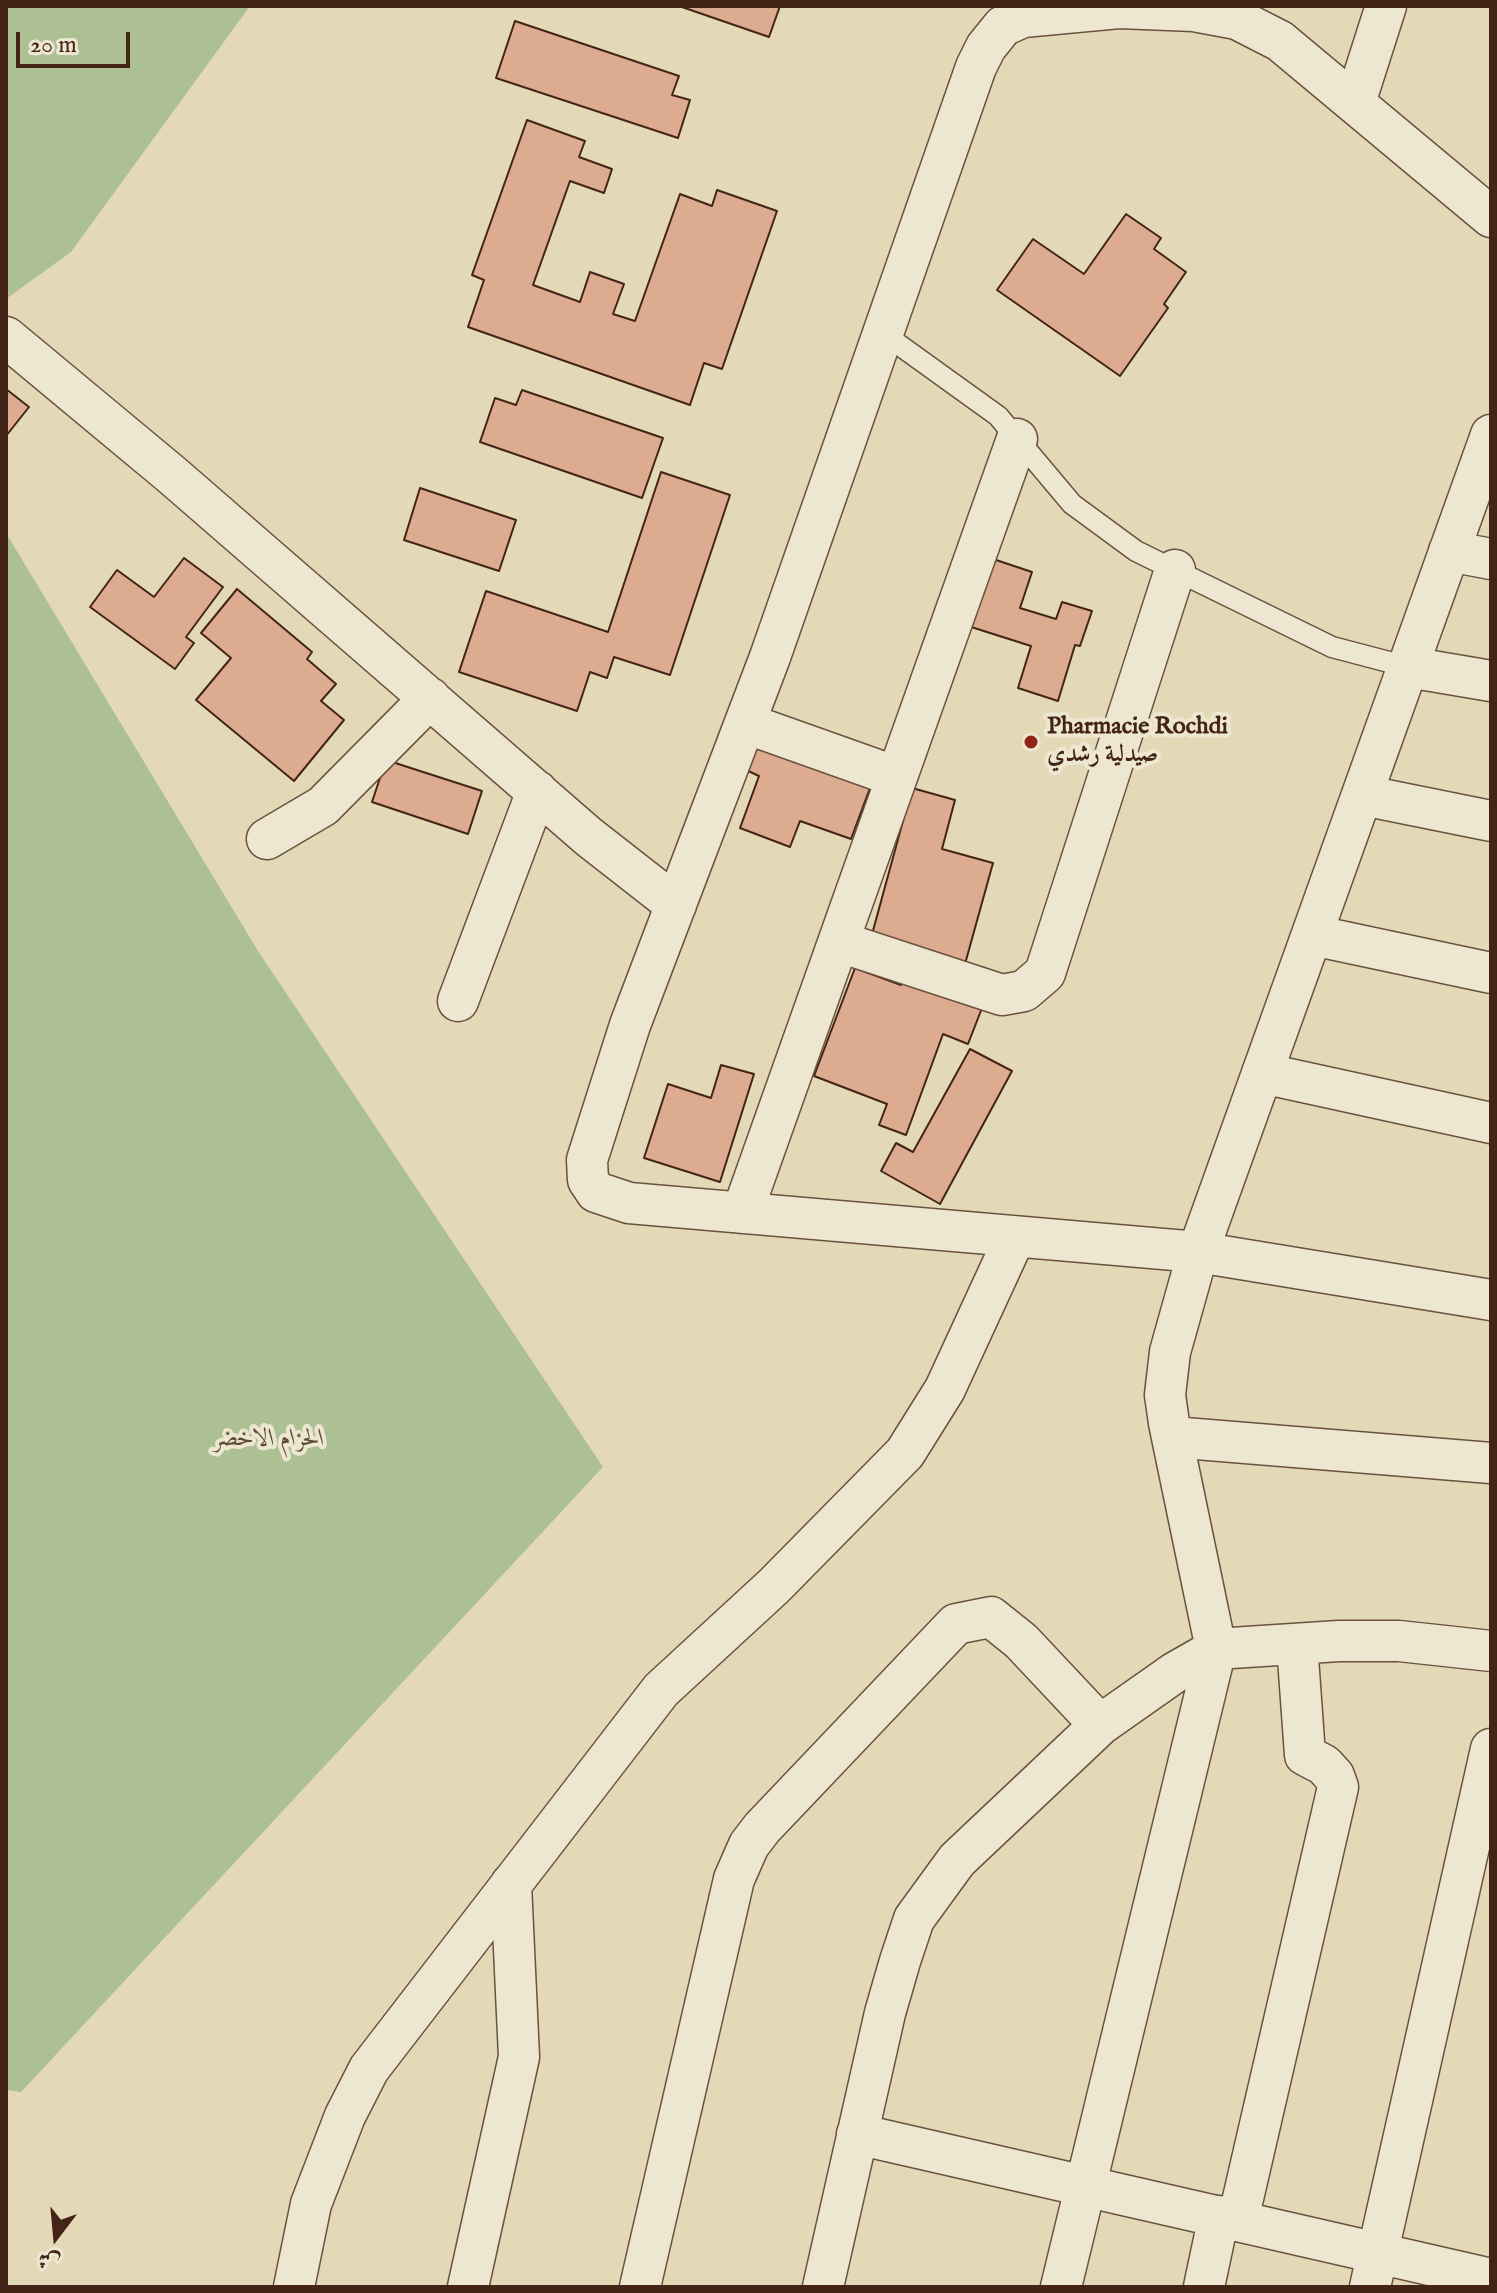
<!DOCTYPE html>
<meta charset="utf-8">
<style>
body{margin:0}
#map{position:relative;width:1497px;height:2293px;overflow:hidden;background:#e3d9b7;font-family:"IM FELL English",Amiri,serif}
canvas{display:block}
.frame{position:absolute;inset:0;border:8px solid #432417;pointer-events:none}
.north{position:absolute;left:16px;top:2197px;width:80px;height:80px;-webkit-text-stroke:6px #ede6d0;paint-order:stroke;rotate:196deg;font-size:22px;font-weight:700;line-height:32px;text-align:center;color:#432417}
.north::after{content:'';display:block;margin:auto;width:28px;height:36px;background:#432417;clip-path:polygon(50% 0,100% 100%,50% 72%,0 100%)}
.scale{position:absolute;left:16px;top:32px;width:114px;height:36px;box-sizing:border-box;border:4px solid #432417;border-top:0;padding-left:10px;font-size:24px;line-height:28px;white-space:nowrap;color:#432417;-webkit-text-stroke:6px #ede6d0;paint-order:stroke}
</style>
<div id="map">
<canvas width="1497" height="2293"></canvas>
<div class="frame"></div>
<div class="north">ش</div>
<div class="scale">20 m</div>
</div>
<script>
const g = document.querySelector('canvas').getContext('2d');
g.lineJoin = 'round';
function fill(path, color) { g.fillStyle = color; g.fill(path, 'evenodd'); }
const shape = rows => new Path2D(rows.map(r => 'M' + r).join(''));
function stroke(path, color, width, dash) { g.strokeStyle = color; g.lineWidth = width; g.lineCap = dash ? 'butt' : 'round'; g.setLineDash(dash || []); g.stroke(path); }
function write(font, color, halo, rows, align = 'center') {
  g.font = font + ' "IM FELL English",Amiri,serif'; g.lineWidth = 8; g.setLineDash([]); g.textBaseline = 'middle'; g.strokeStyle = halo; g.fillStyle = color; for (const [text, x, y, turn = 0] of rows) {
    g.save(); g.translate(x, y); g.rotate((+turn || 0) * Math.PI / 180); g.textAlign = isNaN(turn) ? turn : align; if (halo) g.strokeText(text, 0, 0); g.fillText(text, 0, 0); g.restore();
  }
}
const green = shape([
 [6,6,250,6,71,252,6,299],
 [6,533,258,951,603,1467,21,2092,6,2090]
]);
const building = shape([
 [679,6,780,6,769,37,679,6],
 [515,21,679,76,672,95,690,100,678,138,496,78,515,21],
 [527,120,585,141,579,157,612,169,604,193,570,181,533,285,580,302,590,272,624,284,613,314,635,321,680,194,712,206,717,190,777,211,722,369,704,363,690,405,468,327,484,280,472,275,527,120],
 [1126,214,1161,238,1154,249,1186,272,1164,304,1168,308,1120,376,997,290,1033,239,1084,274,1126,214],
 [6,389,29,407,6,436,6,389],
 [522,390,663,438,642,498,480,442,495,398,516,405,522,390],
 [661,472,730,495,670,675,614,657,607,678,590,672,577,711,459,672,486,591,608,632,661,472],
 [420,488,516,520,499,571,404,540,420,488],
 [184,558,223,587,186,637,194,643,175,669,90,607,117,570,154,597,184,558],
 [990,558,1032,572,1020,608,1056,619,1062,602,1092,611,1080,646,1075,645,1058,701,1018,688,1031,646,968,626,990,558],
 [237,589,312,652,307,659,336,684,321,701,344,720,294,781,196,700,231,658,201,633,237,589],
 [755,745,870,788,851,839,800,821,790,847,740,828,759,776,746,770,755,745],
 [386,760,482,791,468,834,372,802,386,760],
 [912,788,955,800,942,849,993,863,965,964,871,938,912,788],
 [855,968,901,985,903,978,982,1008,968,1044,943,1034,906,1135,879,1125,887,1104,814,1076,855,968],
 [970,1049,1012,1071,940,1204,881,1171,896,1143,913,1152,970,1049],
 [721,1065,754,1074,720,1182,644,1158,668,1084,711,1098,721,1065]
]);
const service = shape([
 [884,334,998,416,1072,504,1136,551,1332,647,1408,667]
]);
const minor = shape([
 [1355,103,1386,6],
 [1491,217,1280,41,1237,19,1194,11,1119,8,1023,17,1003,26,986,47,976,67,770,657,630,1025,587,1160,588,1180,596,1192,629,1203,1198,1252,1491,1300],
 [6,337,172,475,589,837,676,905],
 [1449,551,1491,559],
 [1408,667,1491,681],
 [745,723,897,777],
 [1362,795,1491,821],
 [267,839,323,806,430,698],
 [1312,935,1491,973],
 [840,942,1002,995,1024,991,1045,973,1175,570],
 [458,1001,537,791],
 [1262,1073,1491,1123],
 [742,1213,1017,439],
 [1172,1437,1491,1463],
 [857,2134,1491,2279],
 [1238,2220,1338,1787,1334,1776,1324,1765,1305,1755,1297,1644],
 [294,2287,311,2204,345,2116,369,2069,661,1690,774,1586,905,1453,945,1389,1015,1237],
 [468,2287,519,2057,511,1884],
 [640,2287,734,1879,749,1845,762,1828,956,1624,991,1617,1021,1641,1100,1725],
 [823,2287,885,2013,900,1961,914,1919,957,1860,1100,1725,1174,1673,1216,1649,1339,1641,1399,1641,1491,1651],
 [1061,2287,1216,1649,1169,1423,1165,1395,1170,1352,1198,1252,1491,435],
 [1204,2287,1219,2216],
 [1370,2287,1491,1749]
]);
const markers = [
 [1031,742,8,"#8f2418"]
];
const poiNames = [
 ["Pharmacie Rochdi",1047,728],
 ["صيدلية رشدي",1047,756]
];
const parkNames = [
 ["الحزام الاخضر",269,1440]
];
fill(green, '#adc094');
fill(building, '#dcab90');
stroke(building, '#432417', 2);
stroke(service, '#6b513f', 23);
stroke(minor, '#6b513f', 43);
stroke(service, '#ede6d0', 20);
stroke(minor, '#ede6d0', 40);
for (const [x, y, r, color] of markers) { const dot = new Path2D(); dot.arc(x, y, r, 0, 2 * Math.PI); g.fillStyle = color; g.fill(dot); stroke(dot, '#ede6d0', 3); }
write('bold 24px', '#432417', '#ede6d0', poiNames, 'left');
write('italic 24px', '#5e4b36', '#ede6d0', parkNames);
</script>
